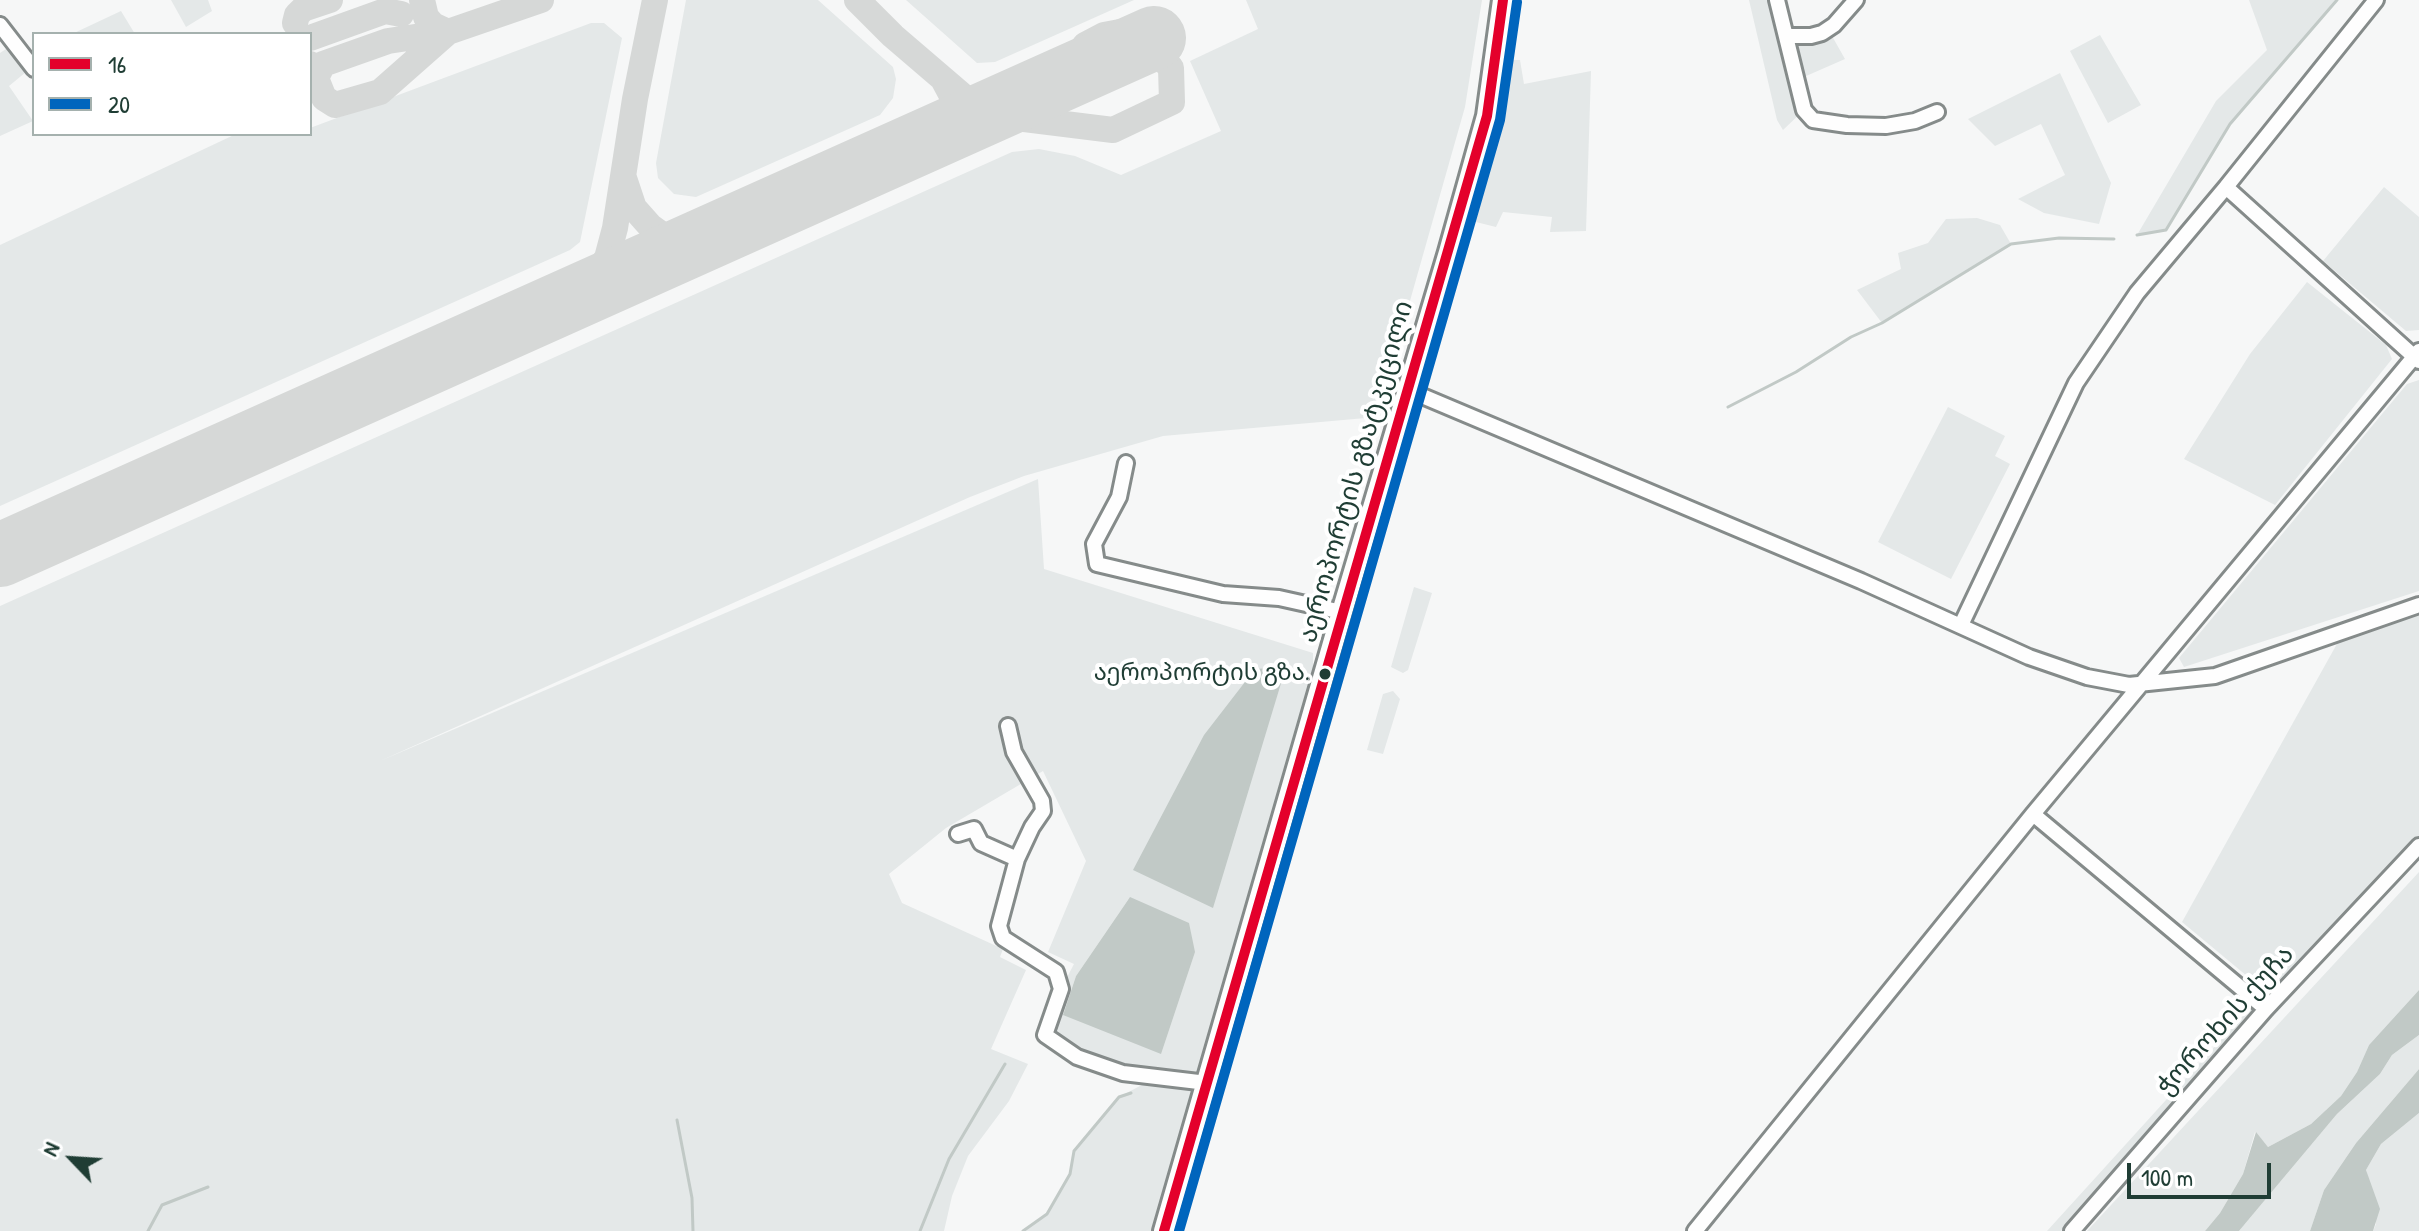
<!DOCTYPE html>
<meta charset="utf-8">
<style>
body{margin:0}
#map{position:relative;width:2419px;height:1231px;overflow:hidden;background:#f6f7f7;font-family:"Patrick Hand",sans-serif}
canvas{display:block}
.legend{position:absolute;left:32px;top:32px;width:280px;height:104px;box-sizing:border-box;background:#fff;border:2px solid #a5b1ae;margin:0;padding:10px 14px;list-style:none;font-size:24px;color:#1f3d34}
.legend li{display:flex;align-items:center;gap:16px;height:40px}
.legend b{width:40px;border:2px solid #a5b1ae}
.north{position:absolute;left:32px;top:1119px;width:80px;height:80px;-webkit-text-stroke:6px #fff;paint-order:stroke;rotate:295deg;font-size:22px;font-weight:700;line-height:32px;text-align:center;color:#1f3d34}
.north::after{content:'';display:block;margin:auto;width:28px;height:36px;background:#1f3d34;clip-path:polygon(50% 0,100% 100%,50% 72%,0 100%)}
.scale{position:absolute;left:2127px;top:1163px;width:144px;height:36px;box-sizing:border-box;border:4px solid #1f3d34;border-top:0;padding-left:10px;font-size:24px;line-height:28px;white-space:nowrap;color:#1f3d34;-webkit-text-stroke:6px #fff;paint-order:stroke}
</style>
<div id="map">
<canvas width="2419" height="1231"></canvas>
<ul class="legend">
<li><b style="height:10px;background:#e4002b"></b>16</li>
<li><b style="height:10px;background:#0065bd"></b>20</li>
</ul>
<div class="north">N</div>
<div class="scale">100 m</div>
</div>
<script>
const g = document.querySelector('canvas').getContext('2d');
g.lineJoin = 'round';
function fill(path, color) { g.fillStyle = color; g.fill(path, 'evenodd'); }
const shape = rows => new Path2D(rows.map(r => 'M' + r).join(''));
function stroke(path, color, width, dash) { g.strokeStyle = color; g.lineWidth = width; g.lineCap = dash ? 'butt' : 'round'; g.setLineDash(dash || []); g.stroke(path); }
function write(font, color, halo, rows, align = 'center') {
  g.font = font + ' "Patrick Hand","Noto Sans Georgian",sans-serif'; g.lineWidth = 8; g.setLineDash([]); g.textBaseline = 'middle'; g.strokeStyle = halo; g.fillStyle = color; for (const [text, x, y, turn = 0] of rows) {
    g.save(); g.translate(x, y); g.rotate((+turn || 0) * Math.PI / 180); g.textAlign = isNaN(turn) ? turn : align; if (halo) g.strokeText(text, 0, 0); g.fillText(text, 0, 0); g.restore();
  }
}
const green = shape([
 [171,0,208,0,212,11,186,27],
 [686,0,818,0,893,67,896,79,893,98,880,115,696,197,674,194,658,178,656,163],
 [906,0,1134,0,995,62,977,63],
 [1246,0,1482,0,1465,107,1377,417,1163,436,1024,476,970,497,380,761,1038,479,1044,569,1313,653,1313,684,1217,1008,1156,1231,1023,1231,1047,1214,1070,1174,1074,1151,1119,1097,1159,1076,1123,1073,1045,1035,1061,989,1074,964,1048,952,1086,861,1043,771,946,828,889,874,902,903,1003,949,1000,957,1026,970,991,1049,1028,1064,1009,1101,968,1156,952,1196,944,1231,0,1231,0,606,1012,152,1039,149,1075,156,1121,175,1221,131,1190,61,1258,29],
 [1130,897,1063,1015,1076,976],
 [1749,0,1777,0,1786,36,1828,29,1845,59,1797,80,1804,110,1783,130,1777,120],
 [2249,0,2337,0,2230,124,2166,230,2137,235,2216,101,2267,50],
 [121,11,135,34,72,34],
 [591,23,604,23,622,38,580,242,570,250,0,506,0,245,236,134,310,134,310,128],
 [2100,35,2141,105,2108,123,2070,51],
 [9,47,26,72,9,86,33,121,0,136,0,53],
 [1510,60,1520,60,1524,84,1591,71,1586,231,1550,232,1552,217,1503,212,1496,227,1472,221,1507,88],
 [2060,73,2111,183,2099,224,2044,213,2018,199,2065,175,2041,124,1995,146,1968,119],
 [2384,187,2419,217,2419,330,2406,331,2323,261],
 [1977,218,2000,225,2011,244,1882,323,1857,290,1901,269,1898,253,1928,243,1946,219],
 [2307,282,2386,345,2392,359,2275,505,2184,459,2250,354],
 [2419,380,2419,591,2184,667,2179,658,2407,384],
 [1948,407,2005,436,1995,456,2010,464,1951,579,1878,542],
 [1414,587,1432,593,1408,670,1403,673,1391,667],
 [2419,612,2419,842,2061,1231,2047,1231,2265,991,2182,922,2338,642],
 [1393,691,1400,699,1383,754,1367,750,1383,694],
 [2419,872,2419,990,2369,1045,2357,1072,2341,1096,2311,1124,2268,1147,2255,1132,2243,1174,2220,1213,2205,1231,2087,1231],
 [2419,1035,2419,1069,2356,1143,2324,1190,2310,1231,2239,1231,2337,1114,2380,1074,2392,1055],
 [2419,1113,2419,1231,2373,1231,2376,1224,2366,1170,2381,1144]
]);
const water = shape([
 [1272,668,1282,680,1213,908,1133,870,1204,735,1255,669],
 [1130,897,1189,923,1195,952,1161,1054,1063,1015,1076,976],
 [2419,990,2419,1035,2392,1055,2380,1074,2337,1114,2239,1231,2205,1231,2220,1213,2243,1174,2256,1132,2268,1147,2311,1124,2341,1096,2357,1072,2369,1045],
 [2419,1069,2419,1113,2381,1144,2366,1170,2380,1209,2373,1231,2310,1231,2324,1190,2356,1143]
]);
const stream = shape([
 [2137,235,2166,230,2230,124,2337,0],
 [1728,407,1796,372,1851,337,1882,323,2011,244,2059,238,2114,239],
 [677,1120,692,1198,693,1231],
 [148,1231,162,1205,208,1187],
 [920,1231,949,1159,1005,1064],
 [1023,1231,1047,1214,1070,1174,1074,1151,1119,1097,1131,1093]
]);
const taxiway = shape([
 [857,0,893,36,984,114,1113,130,1172,102,1171,68,1147,41,1120,32,1104,35,1085,45,1075,59,1067,77],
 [295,23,297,15,303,9,330,0],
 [310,38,385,11,401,14],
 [310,64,316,78,323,64,388,41,448,32,541,0],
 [316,78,324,98,335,105,380,92,448,32,433,25,426,17,422,0],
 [914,146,941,132,947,124,953,111,952,96,944,81],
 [624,178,634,208,650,226,664,236,679,241,694,241,710,237],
 [557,306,584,291,607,258,615,228,635,99,655,0]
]);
const runway = shape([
 [0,555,1154,38]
]);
const minor = shape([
 [1777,0,1804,110,1813,120,1847,125,1886,126,1915,121,1937,112],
 [0,25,34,69],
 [1786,36,1811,36,1822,33,1834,25,1856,0],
 [2226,187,2419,361],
 [1408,390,1861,581,2029,657,2087,677,2129,685,2215,676,2419,605],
 [1126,463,1119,497,1094,544,1097,564,1223,594,1279,598,1342,612],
 [1961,625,2076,383,2137,293,2226,187,2376,0],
 [1008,726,1014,752,1042,801,1043,811,1032,827,1017,859,999,926,1003,938,1056,972,1061,989,1045,1035,1077,1057,1123,1073,1207,1083],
 [2033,814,2266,1009],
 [958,834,974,829,981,843,1017,859],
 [1695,1231,2033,814,2419,351],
 [2072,1231,2266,1009,2419,846]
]);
const highway = shape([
 [1164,1231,1342,612,1449,252,1487,116,1503,0]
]);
const bus1 = shape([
 [1164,1231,1487,116,1503,0]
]);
const bus2 = shape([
 [1179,1231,1500,120,1517,2]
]);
const markers = [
 [1325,674,7,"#1f3d34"]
];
const busNames = [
 ["აეროპორტის გზა.",1310,674]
];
const streetNames = [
 ["აეროპორტის გზატკეცილი",1357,472,-74],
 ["ჭოროხის ქუჩა",2226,1021,-48]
];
fill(green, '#e4e8e8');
fill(water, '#c1c9c6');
stroke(stream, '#c1c9c6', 3);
stroke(taxiway, '#d6d8d7', 26);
stroke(runway, '#d6d8d7', 64);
stroke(minor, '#858b8a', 20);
stroke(highway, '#858b8a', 26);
stroke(minor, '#fefefe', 14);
stroke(highway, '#fefefe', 20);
stroke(bus1, '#e4002b', 10);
stroke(bus2, '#0065bd', 10);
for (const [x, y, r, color] of markers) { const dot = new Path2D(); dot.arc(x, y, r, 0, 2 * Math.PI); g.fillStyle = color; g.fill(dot); stroke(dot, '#fff', 3); }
write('24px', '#1f3d34', '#fff', busNames, 'right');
write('26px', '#1f3d34', '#fff', streetNames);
</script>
